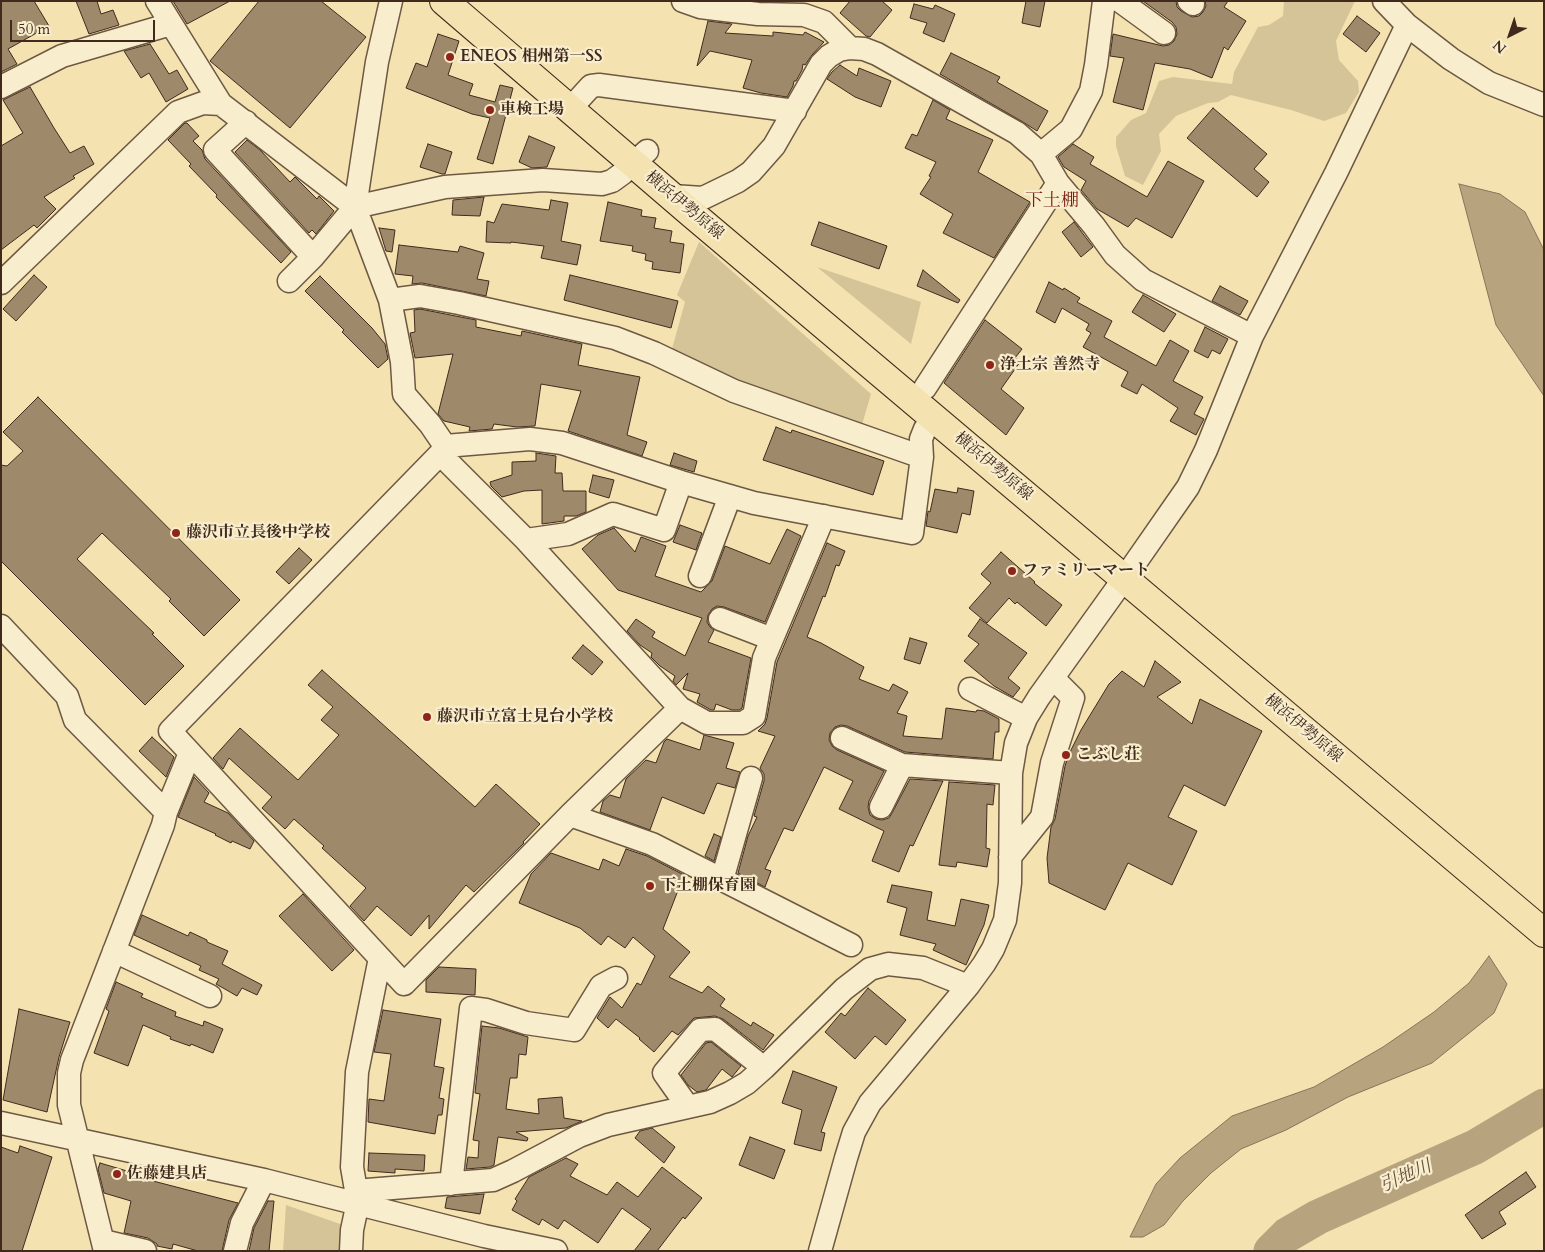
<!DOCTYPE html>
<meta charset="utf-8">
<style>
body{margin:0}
#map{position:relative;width:1545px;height:1252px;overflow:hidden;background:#f4e3b1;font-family:Cardo,serif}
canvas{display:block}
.frame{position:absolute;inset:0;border:2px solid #402a1e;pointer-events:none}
.north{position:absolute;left:1485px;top:10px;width:50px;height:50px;-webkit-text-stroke:4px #f8edcc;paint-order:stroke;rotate:221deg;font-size:14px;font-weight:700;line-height:20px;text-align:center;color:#402a1e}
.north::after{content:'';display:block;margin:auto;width:18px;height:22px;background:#402a1e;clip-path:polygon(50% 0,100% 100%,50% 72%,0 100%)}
.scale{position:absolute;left:10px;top:20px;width:145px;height:22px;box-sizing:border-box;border:2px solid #402a1e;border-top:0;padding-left:6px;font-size:15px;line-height:18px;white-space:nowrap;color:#402a1e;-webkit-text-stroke:4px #f8edcc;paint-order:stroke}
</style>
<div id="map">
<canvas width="1545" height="1252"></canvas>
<div class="frame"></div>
<div class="north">N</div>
<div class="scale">50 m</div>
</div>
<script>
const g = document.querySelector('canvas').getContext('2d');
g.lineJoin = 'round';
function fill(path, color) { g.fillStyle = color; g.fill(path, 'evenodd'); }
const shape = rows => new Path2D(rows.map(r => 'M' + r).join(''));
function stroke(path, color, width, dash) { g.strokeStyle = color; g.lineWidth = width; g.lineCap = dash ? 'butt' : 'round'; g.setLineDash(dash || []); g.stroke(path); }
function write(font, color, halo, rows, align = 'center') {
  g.font = font + ' Cardo,"Noto Serif JP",serif'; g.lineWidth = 4.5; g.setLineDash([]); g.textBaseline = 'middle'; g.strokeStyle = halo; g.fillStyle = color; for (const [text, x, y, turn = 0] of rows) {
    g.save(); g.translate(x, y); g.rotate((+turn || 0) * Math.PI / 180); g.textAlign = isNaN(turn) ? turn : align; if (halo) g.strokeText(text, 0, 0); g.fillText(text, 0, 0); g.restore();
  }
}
const green = shape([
 [1284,1,1355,1,1336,41,1339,60,1358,81,1359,92,1346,113,1324,121,1291,110,1231,95,1218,102,1208,103,1176,116,1159,134,1161,151,1143,185,1125,176,1116,146,1116,137,1131,120,1146,113,1159,81,1173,77,1232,84,1234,72,1258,27,1269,25,1283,16],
 [699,242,871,394,861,428,670,356,685,302,677,295],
 [817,267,921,302,911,344],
 [286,1205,343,1225,342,1251,283,1251]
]);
const water = shape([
 [1459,184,1500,194,1525,212,1544,250,1544,396,1496,325,1459,184],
 [1489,956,1507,984,1494,1013,1432,1063,1348,1097,1286,1130,1241,1149,1211,1173,1183,1201,1164,1225,1143,1237,1130,1237,1156,1184,1180,1158,1232,1116,1314,1087,1383,1047,1434,1012,1469,983,1489,956]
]);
const river = shape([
 [1271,1251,1287,1235,1318,1217,1475,1147,1544,1106]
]);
const building = shape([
 [1,1,34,1,49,26,8,49,17,64,1,72,1,1],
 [76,1,97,1,101,14,113,10,119,25,89,34,76,1],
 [173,1,230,1,187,24,173,1],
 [259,1,321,1,366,37,290,128,210,61,259,1],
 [850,1,882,1,892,10,870,37,866,36,840,13,850,1],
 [1026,1,1045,1,1040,27,1022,23,1026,1],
 [1143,1,1176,1,1177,7,1181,11,1192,17,1199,16,1203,12,1206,6,1205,1,1228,1,1224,7,1246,21,1228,50,1224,47,1212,78,1190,69,1155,63,1143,110,1113,102,1124,58,1110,56,1113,34,1163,46,1169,45,1174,41,1177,34,1176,27,1172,22,1143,1],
 [914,4,933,9,935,5,955,14,944,42,923,33,927,23,910,18,914,4],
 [1357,16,1380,33,1366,52,1343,34,1357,16],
 [708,21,732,24,725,33,773,36,773,32,803,35,805,32,824,42,812,55,805,65,803,64,802,70,796,81,794,81,793,86,787,97,761,93,743,88,752,60,710,51,697,66,708,21],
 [438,34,459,41,448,75,473,84,469,95,495,102,500,85,513,88,493,164,477,159,490,118,472,114,406,88,416,63,427,67,438,34],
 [150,44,169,74,177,70,188,89,166,102,149,73,141,78,124,51,150,44],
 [951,53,1000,77,997,82,1048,111,1037,131,1023,122,940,74,951,53],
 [840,65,857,76,859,68,891,81,881,107,855,97,827,79,832,72,840,65],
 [30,87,54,128,70,153,84,146,94,164,73,176,75,178,44,197,56,209,37,228,34,225,1,250,1,146,23,133,3,100,30,87],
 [933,100,950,110,946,119,993,140,978,172,1030,202,994,258,943,233,953,214,920,194,931,177,929,176,936,162,905,148,912,134,917,136,933,100],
 [1213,108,1267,154,1254,169,1269,182,1257,197,1187,138,1213,108],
 [185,123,187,123,199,136,193,141,202,150,205,159,291,252,281,263,216,197,217,195,189,166,191,164,168,140,185,123],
 [529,136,555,147,547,167,532,168,519,162,529,136],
 [247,140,260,150,290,182,295,177,317,199,319,196,334,211,316,234,312,230,309,233,235,152,247,140],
 [428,144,452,152,445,174,442,174,420,167,428,144],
 [1073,144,1094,157,1090,164,1147,197,1168,161,1204,181,1172,238,1136,218,1128,227,1097,209,1081,190,1086,181,1064,167,1058,157,1073,144],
 [484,197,480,216,452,215,453,200,484,197],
 [551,200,568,203,561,241,581,245,577,265,541,258,544,246,511,242,511,243,486,242,487,221,494,223,502,204,549,210,551,200],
 [608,202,642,210,641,216,656,218,654,228,672,231,670,242,684,244,680,273,652,269,653,262,645,260,646,254,632,251,633,246,600,241,608,202],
 [819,222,887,246,879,269,811,245,819,222],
 [1074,222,1093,247,1081,257,1062,232,1074,222],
 [379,228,395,230,392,252,386,251,379,228],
 [399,245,458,252,460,246,484,253,477,279,489,281,486,296,422,283,412,284,413,276,395,274,399,245],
 [923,270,960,300,958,303,917,286,923,270],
 [34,275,47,287,16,321,3,309,34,275],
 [570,275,678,301,671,328,564,300,570,275],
 [320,276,372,328,385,344,388,359,378,368,342,332,344,330,305,291,320,276],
 [1049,282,1063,290,1064,288,1080,298,1077,302,1112,321,1104,337,1156,366,1170,340,1189,351,1173,381,1203,397,1194,414,1204,419,1196,435,1170,421,1178,408,1142,384,1137,394,1121,386,1128,372,1083,347,1091,333,1086,330,1089,324,1062,308,1055,323,1036,312,1049,282],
 [1220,286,1248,301,1240,315,1212,301,1220,286],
 [1143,295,1176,314,1164,332,1132,312,1143,295],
 [420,309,476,320,476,327,521,336,522,331,582,344,578,365,640,377,627,435,647,442,642,456,568,431,581,391,541,384,535,426,517,427,494,424,492,429,469,431,470,427,444,421,438,414,453,354,415,358,410,333,415,332,414,310,420,309],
 [985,320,1022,349,1015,358,1020,362,1001,389,1024,408,1006,435,944,383,985,320],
 [1205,327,1228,339,1220,354,1212,350,1208,358,1194,351,1205,327],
 [38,397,240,600,204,636,169,601,171,599,102,533,77,559,154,633,152,634,184,666,145,705,1,561,1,465,7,466,23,451,3,432,38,397],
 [776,427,791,433,792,430,884,461,873,495,763,460,776,427],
 [536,453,556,456,555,473,562,473,563,491,586,491,586,512,576,516,564,516,564,521,542,524,542,490,524,491,502,497,491,486,490,482,512,475,512,462,536,461,536,453],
 [674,453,697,461,694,472,670,465,674,453],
 [593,475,614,480,609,498,589,492,593,475],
 [958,488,974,491,970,515,962,513,957,533,926,526,928,511,930,512,935,489,957,493,958,488],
 [680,525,702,533,696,550,673,542,680,525],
 [614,528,635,552,641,537,666,546,655,576,701,592,712,581,725,546,770,564,787,529,801,536,765,622,724,607,717,606,712,609,708,615,707,622,710,627,714,630,708,642,751,658,742,708,739,710,732,710,716,704,714,710,711,710,697,702,700,694,683,689,688,673,676,685,673,681,675,676,660,666,651,657,652,653,640,645,627,631,636,619,655,632,652,637,685,656,702,618,618,590,582,549,598,535,614,528],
 [827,543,845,551,839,566,836,565,825,597,823,596,807,637,821,643,864,667,859,679,889,691,893,684,908,692,897,713,907,716,903,736,942,739,946,708,976,712,977,710,984,711,999,719,999,732,995,732,993,759,905,752,847,726,841,725,835,727,830,733,829,740,832,746,837,750,884,771,869,801,868,807,870,815,876,819,882,820,889,818,892,813,910,779,943,781,913,846,910,845,899,872,872,861,884,831,839,809,853,781,824,767,793,831,784,828,765,869,771,871,765,887,738,873,748,836,757,817,754,816,764,781,764,774,760,768,775,736,758,731,765,724,767,718,777,662,827,543],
 [299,548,312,560,289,584,276,572,299,548],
 [1001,552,1035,582,1034,583,1062,605,1046,626,1017,602,1015,604,1009,598,987,623,969,608,991,583,981,574,1001,552],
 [980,619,1027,653,1008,678,1020,688,1013,697,994,686,964,661,979,644,968,636,980,619],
 [910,638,927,643,920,664,904,659,910,638],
 [583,645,603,662,592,675,572,658,583,645],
 [1155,661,1181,682,1157,697,1192,724,1200,699,1262,731,1225,806,1184,785,1168,817,1197,831,1172,885,1128,863,1105,910,1049,883,1047,858,1051,827,1055,819,1065,766,1069,754,1081,730,1109,684,1122,671,1144,687,1155,661],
 [322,670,475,807,496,784,540,824,523,842,524,843,474,892,466,885,429,929,429,915,411,936,377,906,364,921,350,906,366,888,322,848,324,846,294,819,285,829,262,808,272,797,229,758,223,769,213,758,240,728,298,780,339,735,321,720,333,707,308,685,322,670],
 [704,735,734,743,726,768,740,772,735,788,717,783,704,814,662,797,650,830,600,812,603,801,610,795,620,798,626,779,646,760,656,763,664,742,667,739,700,750,704,735],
 [152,737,174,757,166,777,139,751,152,737],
 [194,777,209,793,204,802,228,813,254,841,250,849,232,841,231,843,215,835,216,834,178,817,194,777],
 [949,782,995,785,993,805,987,804,986,848,990,849,987,867,957,862,956,867,939,865,949,782],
 [714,834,721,837,714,861,705,856,714,834],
 [626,849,647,856,684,875,663,929,690,952,669,977,702,993,708,986,725,999,720,1006,751,1026,753,1022,774,1035,763,1050,723,1019,715,1016,694,1018,678,1035,672,1031,654,1052,639,1039,640,1038,616,1019,608,1028,597,1018,610,997,622,1008,637,983,641,985,655,956,633,937,625,948,608,936,601,945,580,928,519,903,531,874,551,853,599,870,603,859,619,866,626,849],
 [892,885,932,892,927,920,955,926,961,899,989,905,984,925,966,965,933,950,936,944,900,935,907,908,887,902,892,885],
 [303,894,354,950,332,971,279,916,303,894],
 [142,915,188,936,190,932,207,940,207,942,228,951,222,964,262,985,257,995,242,988,237,996,216,984,219,979,199,970,201,966,134,935,142,915],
 [439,967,476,969,475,995,426,992,426,980,439,967],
 [116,982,143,994,141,997,176,1012,175,1016,203,1026,204,1021,223,1029,213,1053,191,1044,190,1046,170,1039,171,1037,143,1025,128,1066,94,1053,109,1011,106,1009,116,982],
 [868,988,906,1020,886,1045,875,1036,855,1059,825,1032,841,1013,845,1016,868,988],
 [19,1009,70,1022,59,1057,47,1112,3,1100,19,1009],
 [383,1010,441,1019,434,1066,444,1068,439,1098,444,1099,442,1115,438,1115,435,1134,368,1122,369,1099,384,1101,391,1054,374,1052,383,1010],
 [482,1026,499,1028,528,1037,526,1055,519,1054,517,1078,510,1078,506,1109,539,1114,538,1099,562,1097,564,1118,582,1121,566,1128,516,1132,528,1138,527,1141,498,1137,494,1165,490,1167,466,1169,468,1157,478,1158,479,1141,473,1140,480,1094,475,1093,482,1026],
 [711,1042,741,1066,732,1077,722,1069,706,1090,697,1092,688,1085,681,1075,706,1043,711,1042],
 [793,1071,837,1087,821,1132,825,1133,821,1151,794,1144,802,1110,782,1103,793,1071],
 [652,1128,675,1147,664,1163,635,1138,640,1131,652,1128],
 [750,1137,785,1150,774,1179,739,1165,750,1137],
 [20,1146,52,1157,22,1251,1,1251,1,1147,18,1153,20,1146],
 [369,1153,425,1155,424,1171,395,1169,395,1173,368,1171,369,1153],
 [566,1158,578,1164,570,1176,607,1195,617,1182,638,1197,662,1167,702,1198,685,1219,683,1217,657,1251,634,1251,651,1229,622,1208,598,1243,564,1220,558,1229,542,1219,539,1225,512,1210,517,1201,515,1199,529,1177,566,1158],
 [100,1163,127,1171,126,1174,238,1203,229,1220,222,1251,198,1251,173,1244,172,1249,157,1246,157,1244,148,1238,124,1233,131,1201,104,1193,98,1169,100,1163],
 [1526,1172,1536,1187,1499,1212,1506,1224,1482,1239,1465,1215,1526,1172],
 [484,1194,480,1214,445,1208,447,1197,484,1194],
 [268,1201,274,1201,269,1251,249,1251,254,1228,268,1201]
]);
const minor = shape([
 [157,1,221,104],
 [391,1,377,62,355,207,390,300,402,362,404,394,430,424,445,446,440,454,170,731,404,984,570,815,680,708,526,540,440,454],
 [683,1,700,7,758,14,804,15,824,22,850,48],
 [1120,1,1164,33],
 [1189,1,1193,4],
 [1384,1,1407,25,1451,59,1489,83,1544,105],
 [1,87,62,56,171,24],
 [570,109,591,86,599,85,795,111],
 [246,122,215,150,313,257],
 [1041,154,1071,129,1091,91,1096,65,1104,1],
 [672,196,703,198,738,181,751,172,774,146,821,64,829,56,839,50,850,48,864,49,877,54,1017,133,1041,154,1058,183,1094,226,1115,255,1143,280,1252,336],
 [289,281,313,257,355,207],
 [1,283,178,112,203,103,221,104,355,207,445,187,543,180,602,184,612,181,623,173,647,151],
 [390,300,420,296,459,303,615,338,654,353,734,391,922,457],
 [925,388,1058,183],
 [445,446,530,439,562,443,681,482,754,503,912,533,922,457,921,439,925,429,934,417],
 [526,540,568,534,613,514,664,530,681,482],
 [700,576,730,496],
 [720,619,772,639],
 [1,626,67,696,75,720,166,812],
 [970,689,1026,718],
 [680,708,707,723,743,723,754,716,764,658,824,516],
 [842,738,902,765,1011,773],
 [881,807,902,765],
 [570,815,652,844,851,945],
 [1010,857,1042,817,1052,763,1073,698,1053,678],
 [722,880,751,778],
 [114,951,210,996],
 [688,1107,664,1073,700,1030,715,1029,764,1068],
 [1,1123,264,1180,484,1236,556,1251],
 [451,1184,471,1008,486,1010,526,1023,574,1030,601,986,616,978],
 [358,1202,367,1190,493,1180,513,1171,579,1136,608,1125,710,1102,730,1093,747,1083,764,1068,844,989,870,969,888,964,923,968,968,986],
 [103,1241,145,1251],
 [105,1251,69,1105,69,1073,72,1060,163,825,166,812,190,753],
 [235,1251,242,1223,264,1180],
 [351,1251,352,1230,358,1202,352,1167,357,1072,380,958],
 [820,1251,846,1158,854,1132,870,1103,968,986,984,964,993,949,1005,920,1010,883,1011,773,1016,743,1026,718,1039,697,1133,566,1188,487,1206,450,1252,336,1336,173,1407,25]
]);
const major = shape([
 [444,1,691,213,1544,933]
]);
const markers = [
 [450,57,5,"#8f2418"],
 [490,110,5,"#8f2418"],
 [990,365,5,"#8f2418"],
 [176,533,5,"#8f2418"],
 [1012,571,5,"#8f2418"],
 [427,717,5,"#8f2418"],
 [1066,755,5,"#8f2418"],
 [650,886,5,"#8f2418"],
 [117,1174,5,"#8f2418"]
];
const poiNames = [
 ["ENEOS 相州第一SS",460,57],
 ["車検工場",500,110],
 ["浄土宗 善然寺",1000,365],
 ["藤沢市立長後中学校",186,533],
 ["ファミリーマート",1022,571],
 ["藤沢市立富士見台小学校",437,717],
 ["こぶし荘",1076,755],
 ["下土棚保育園",660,886],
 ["佐藤建具店",127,1174]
];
const streetNames = [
 ["横浜伊勢原線",684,206,40],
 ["横浜伊勢原線",993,467,40],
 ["横浜伊勢原線",1303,729,40]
];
const neighbourhoodNames = [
 ["下土棚",1052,202]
];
const waterNames = [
 ["引地川",1406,1177,-24]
];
fill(green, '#d5c498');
fill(water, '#b7a47f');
stroke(water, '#877358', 1);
stroke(river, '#b7a47f', 35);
fill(building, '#9e8a6a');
stroke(building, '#402a1e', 1);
stroke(minor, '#6d5843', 25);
stroke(major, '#402a1e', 30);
stroke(minor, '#f8edcc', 22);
stroke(major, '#f4e3b1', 28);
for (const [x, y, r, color] of markers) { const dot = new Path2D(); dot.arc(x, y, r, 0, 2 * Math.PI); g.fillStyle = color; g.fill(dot); stroke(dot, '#f8edcc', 2); }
write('bold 16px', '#402a1e', '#f8edcc', poiNames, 'left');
write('16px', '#402a1e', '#f8edcc', streetNames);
write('18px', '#7a1f14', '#f8edcc', neighbourhoodNames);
write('italic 18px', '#644f3b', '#f8edcc', waterNames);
</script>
